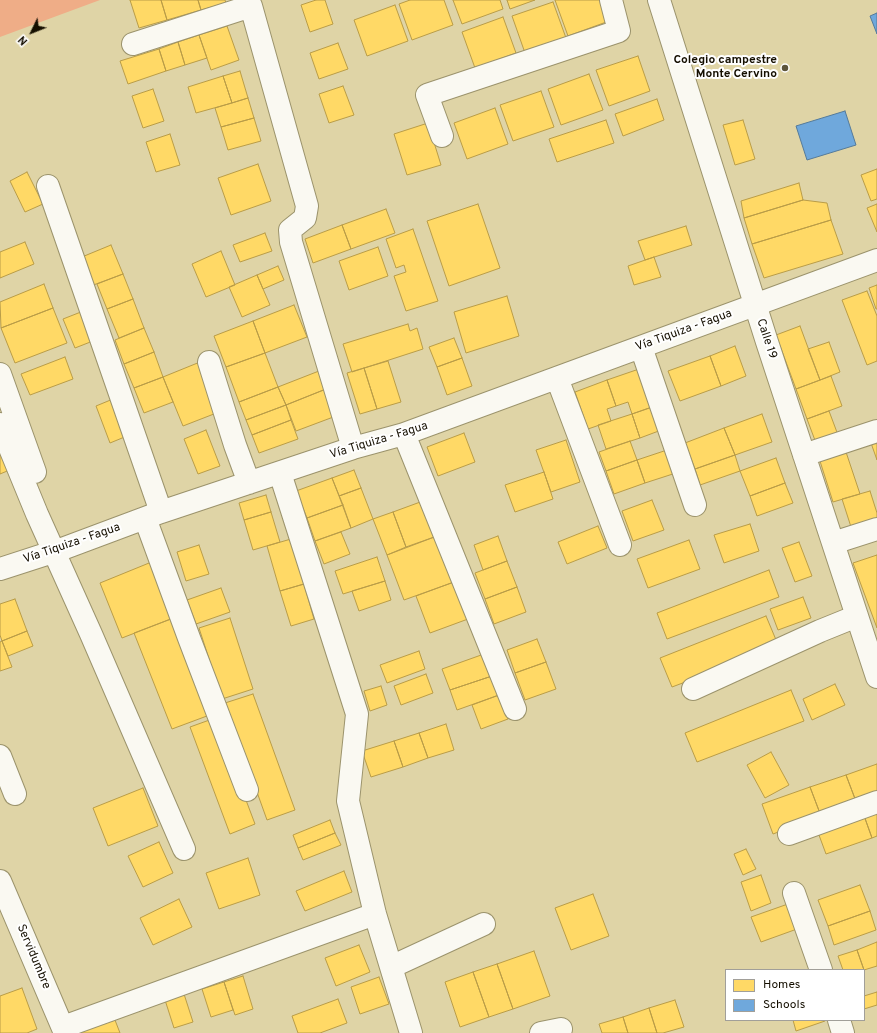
<!DOCTYPE html>
<meta charset="utf-8">
<style>
body{margin:0}
#map{position:relative;width:877px;height:1033px;overflow:hidden;background:#dfd4a6;font-family:Overpass,sans-serif}
canvas{display:block}
.legend{position:absolute;left:725px;top:969px;width:140px;height:52px;box-sizing:border-box;background:#fff;border:1px solid #a19f99;margin:0;padding:5px 7px;list-style:none;font-size:12px;color:#150f00}
.legend li{display:flex;align-items:center;gap:8px;height:20px}
.legend b{width:20px;border:1px solid #a19f99}
.north{position:absolute;left:12px;top:12px;width:40px;height:40px;-webkit-text-stroke:3px #fff;paint-order:stroke;rotate:227deg;font-size:11px;font-weight:700;line-height:16px;text-align:center;color:#150f00}
.north::after{content:'';display:block;margin:auto;width:14px;height:18px;background:#150f00;clip-path:polygon(50% 0,100% 100%,50% 72%,0 100%)}
</style>
<div id="map">
<canvas width="877" height="1033"></canvas>
<ul class="legend">
<li><b style="height:11px;background:#ffd966"></b>Homes</li>
<li><b style="height:11px;background:#6fa8dc"></b>Schools</li>
</ul>
<div class="north">N</div>
</div>
<script>
const g = document.querySelector('canvas').getContext('2d');
g.lineJoin = 'round';
function fill(path, color) { g.fillStyle = color; g.fill(path, 'evenodd'); }
const shape = rows => new Path2D(rows.map(r => 'M' + r).join(''));
function stroke(path, color, width, dash) { g.strokeStyle = color; g.lineWidth = width; g.lineCap = dash ? 'butt' : 'round'; g.setLineDash(dash || []); g.stroke(path); }
function write(font, color, halo, rows, align = 'center') {
  g.font = font + ' Overpass,sans-serif'; g.lineWidth = 4; g.setLineDash([]); g.textBaseline = 'middle'; g.strokeStyle = halo; g.fillStyle = color; for (const [text, x, y, turn = 0] of rows) {
    g.save(); g.translate(x, y); g.rotate((+turn || 0) * Math.PI / 180); g.textAlign = isNaN(turn) ? turn : align; if (halo) g.strokeText(text, 0, 0); g.fillText(text, 0, 0); g.restore();
  }
}
const green = shape([
 [0,0,100,0,0,37]
]);
const homes = shape([
 [130,0,161,0,167,20,139,28,130,0],
 [161,0,198,0,201,10,167,20,161,0],
 [198,0,225,0,226,3,201,10,198,0],
 [316,0,325,0,333,24,310,32,301,5,316,0],
 [410,0,444,0,453,25,412,40,399,4,410,0],
 [453,0,500,0,503,9,462,24,453,0],
 [507,0,535,0,510,9,507,0],
 [555,0,602,0,609,21,568,36,555,0],
 [553,2,566,38,525,53,512,16,553,2],
 [395,5,408,41,367,56,354,20,395,5],
 [503,17,516,53,475,68,462,32,503,17],
 [227,26,239,60,211,70,199,35,227,26],
 [199,35,207,58,185,65,178,42,199,35],
 [178,42,185,65,166,71,159,49,178,42],
 [338,43,348,69,319,79,310,53,338,43],
 [159,49,166,71,128,84,120,61,159,49],
 [638,56,650,91,609,106,596,70,638,56],
 [240,71,248,98,232,103,223,76,240,71],
 [589,74,603,110,561,125,548,89,589,74],
 [223,76,232,103,196,113,188,87,223,76],
 [343,86,354,115,329,123,319,94,343,86],
 [153,89,164,121,143,128,132,96,153,89],
 [541,91,554,127,513,141,500,105,541,91],
 [248,98,254,118,221,127,215,108,248,98],
 [657,99,664,120,623,136,615,114,657,99],
 [495,108,508,144,467,159,454,123,495,108],
 [254,118,261,141,228,150,221,127,254,118],
 [606,120,614,143,557,162,549,139,606,120],
 [743,120,755,159,735,165,723,125,743,120],
 [428,123,441,165,407,175,394,134,428,123],
 [170,134,180,165,156,172,146,142,170,134],
 [258,164,271,201,231,215,218,178,258,164],
 [877,169,877,199,871,201,861,175,877,169],
 [27,172,43,204,25,212,10,181,27,172],
 [799,183,803,200,744,218,741,201,799,183],
 [803,200,827,203,831,220,752,244,744,218,803,200],
 [478,204,500,268,449,286,427,221,478,204],
 [877,204,877,232,867,208,877,204],
 [386,209,395,233,351,249,342,225,386,209],
 [831,220,843,254,764,278,752,244,831,220],
 [342,225,351,249,313,263,305,239,342,225],
 [686,226,692,245,645,260,638,241,686,226],
 [413,229,438,301,406,311,394,276,406,272,404,265,396,268,386,239,413,229],
 [265,233,272,251,240,262,233,245,265,233],
 [25,242,34,264,0,278,0,252,25,242],
 [111,245,123,274,88,287,77,259,111,245],
 [378,247,388,276,349,290,339,261,378,247],
 [221,251,235,285,206,297,192,264,221,251],
 [654,257,661,277,634,285,628,266,654,257],
 [278,266,284,280,263,289,257,275,278,266],
 [123,274,133,299,107,309,97,284,123,274],
 [257,275,270,305,242,317,229,287,257,275],
 [44,284,53,308,1,328,0,302,44,284],
 [877,285,877,309,876,309,869,288,877,285],
 [867,291,877,316,877,361,867,365,842,300,867,291],
 [507,296,519,336,466,353,454,312,507,296],
 [133,299,144,328,119,338,107,309,133,299],
 [294,305,307,337,265,353,253,321,294,305],
 [53,308,67,343,15,363,1,328,53,308],
 [86,310,98,339,75,348,63,319,86,310],
 [253,321,265,353,226,367,214,336,253,321],
 [408,324,410,331,417,328,423,349,352,372,343,344,408,324],
 [800,326,820,380,796,389,776,335,800,326],
 [144,328,154,352,124,364,115,340,144,328],
 [454,338,462,358,437,367,429,347,454,338],
 [829,342,840,372,820,380,808,349,829,342],
 [735,346,746,376,721,386,710,356,735,346],
 [154,352,163,377,134,388,124,364,154,352],
 [265,353,278,387,239,402,226,367,265,353],
 [710,356,721,386,680,401,668,371,710,356],
 [65,357,73,379,30,395,21,374,65,357],
 [462,358,472,386,447,395,437,367,462,358],
 [388,361,401,402,377,409,364,368,388,361],
 [200,362,219,412,183,426,163,377,200,362],
 [364,368,377,409,360,414,347,373,364,368],
 [642,368,655,406,632,414,628,402,616,406,607,380,642,368],
 [319,371,326,389,286,405,278,387,319,371],
 [831,376,842,406,807,419,796,389,831,376],
 [163,377,173,402,144,413,134,388,163,377],
 [607,380,616,406,607,409,611,421,588,429,575,392,607,380],
 [278,387,286,405,246,420,239,402,278,387],
 [326,389,336,416,296,431,286,405,326,389],
 [113,399,127,436,110,443,96,406,113,399],
 [286,405,291,420,252,435,246,420,286,405],
 [655,406,664,429,640,438,632,414,655,406],
 [829,411,838,435,816,443,807,419,829,411],
 [632,414,640,438,606,449,598,425,632,414],
 [762,414,772,442,735,455,724,428,762,414],
 [291,420,298,439,259,453,252,435,291,420],
 [724,428,735,455,695,469,685,443,724,428],
 [206,430,220,466,198,474,184,439,206,430],
 [464,433,475,462,438,476,427,447,464,433],
 [566,440,580,482,551,492,536,450,566,440],
 [630,441,637,460,606,471,599,452,630,441],
 [877,441,877,460,871,443,877,441],
 [670,449,679,472,645,483,637,460,670,449],
 [845,449,860,494,833,502,819,458,845,449],
 [6,452,12,469,0,474,0,455,6,452],
 [735,455,740,471,700,485,695,469,735,455],
 [776,458,785,483,750,496,740,471,776,458],
 [637,460,645,483,614,494,606,471,637,460],
 [354,470,361,488,339,496,332,478,354,470],
 [544,472,553,499,515,512,505,485,544,472],
 [332,478,343,505,307,518,296,491,332,478],
 [785,483,793,503,757,516,750,496,785,483],
 [361,488,373,519,351,528,339,496,361,488],
 [870,491,877,513,877,522,852,530,842,499,870,491],
 [266,495,271,512,244,520,239,503,266,495],
 [652,500,664,530,633,541,622,511,652,500],
 [423,501,437,536,406,547,393,512,423,501],
 [343,505,351,528,315,541,307,518,343,505],
 [271,512,280,542,253,550,244,520,271,512],
 [393,512,406,547,387,555,373,519,393,512],
 [750,524,759,551,724,563,714,535,750,524],
 [598,526,607,548,567,564,558,542,598,526],
 [341,532,350,554,324,564,315,541,341,532],
 [437,536,454,582,404,600,387,555,437,536],
 [498,536,507,561,483,570,474,545,498,536],
 [291,539,304,584,280,591,267,546,291,539],
 [689,540,700,569,648,588,637,559,689,540],
 [799,542,812,576,795,582,782,548,799,542],
 [199,545,209,574,186,581,177,552,199,545],
 [877,555,877,628,853,563,877,555],
 [377,557,385,581,343,594,335,571,377,557],
 [154,561,176,617,122,638,100,583,154,561],
 [507,561,517,587,485,599,475,573,507,561],
 [769,570,779,597,667,639,657,613,769,570],
 [385,581,391,600,359,611,352,591,385,581],
 [454,582,468,619,430,633,416,596,454,582],
 [304,584,314,619,291,626,280,591,304,584],
 [517,587,526,612,494,624,485,599,517,587],
 [221,588,230,612,196,624,187,600,221,588],
 [803,597,811,618,778,630,770,609,803,597],
 [15,599,27,631,2,641,0,635,0,604,15,599],
 [766,616,779,647,672,687,660,658,766,616],
 [176,617,215,713,172,729,134,633,176,617],
 [230,618,253,689,222,699,199,628,230,618],
 [27,631,33,646,8,656,2,641,27,631],
 [537,639,546,662,515,673,507,650,537,639],
 [2,641,12,667,0,671,0,642,2,641],
 [419,651,425,669,387,683,380,665,419,651],
 [484,654,492,676,450,690,442,669,484,654],
 [546,662,556,689,525,700,515,673,546,662],
 [426,674,433,693,401,705,394,686,426,674],
 [492,676,499,695,457,710,450,690,492,676],
 [835,684,845,705,812,720,803,699,835,684],
 [381,686,387,705,370,711,364,691,381,686],
 [791,690,804,721,697,762,685,733,791,690],
 [253,694,295,810,267,820,225,703,253,694],
 [499,695,508,719,481,729,472,705,499,695],
 [215,718,255,824,230,834,190,727,215,718],
 [446,724,454,750,428,758,419,733,446,724],
 [419,733,428,758,403,767,394,741,419,733],
 [394,741,403,767,371,777,362,751,394,741],
 [771,752,789,785,765,798,747,765,771,752],
 [877,764,877,797,857,804,846,775,877,764],
 [846,775,857,804,821,816,810,787,846,775],
 [810,787,821,816,773,834,762,804,810,787],
 [143,788,158,826,108,846,93,808,143,788],
 [877,805,877,836,872,838,862,810,877,805],
 [862,810,872,838,826,854,816,827,862,810],
 [330,820,335,833,298,848,293,835,330,820],
 [335,833,341,845,303,860,298,848,335,833],
 [159,842,173,873,143,887,128,856,159,842],
 [746,849,756,869,743,875,734,854,746,849],
 [248,858,260,895,219,909,206,873,248,858],
 [344,871,352,892,305,911,296,891,344,871],
 [761,875,771,903,751,911,741,882,761,875],
 [860,885,870,911,828,926,818,900,860,885],
 [593,894,609,936,571,950,555,908,593,894],
 [179,899,192,927,153,945,140,918,179,899],
 [788,904,797,929,761,942,751,917,788,904],
 [870,911,876,930,834,945,828,926,870,911],
 [877,942,877,966,864,970,857,950,877,942],
 [359,945,370,972,336,986,325,958,359,945],
 [857,950,864,970,843,970,838,956,857,950],
 [534,951,550,996,513,1009,497,964,534,951],
 [497,964,513,1009,489,1017,473,972,497,964],
 [473,972,489,1017,460,1027,445,982,473,972],
 [243,976,253,1009,235,1015,224,982,243,976],
 [379,977,389,1004,360,1014,351,987,379,977],
 [224,982,233,1010,211,1017,202,989,224,982],
 [22,988,37,1029,27,1033,0,1033,0,996,22,988],
 [877,992,877,1005,864,1009,864,996,877,992],
 [184,994,193,1022,174,1028,165,1000,184,994],
 [338,999,347,1023,320,1033,298,1033,292,1016,338,999],
 [675,1000,684,1027,663,1033,657,1033,649,1008,675,1000],
 [649,1008,657,1033,628,1033,623,1017,649,1008],
 [623,1017,628,1033,602,1033,599,1024,623,1017],
 [115,1020,120,1033,76,1033,115,1020],
 [793,1020,824,1020,825,1021,796,1031,793,1020]
]);
const schools = shape([
 [877,13,877,34,870,16,877,13],
 [845,111,856,145,807,160,796,126,845,111]
]);
const minor = shape([
 [659,0,767,342,877,677],
 [133,44,251,6,307,206,305,218,290,230,291,242,353,448],
 [442,136,427,95,619,31,611,0],
 [48,186,161,512],
 [641,347,695,505],
 [209,362,235,445,249,483],
 [0,374,35,472],
 [557,378,620,545],
 [0,424,37,514,91,634,184,849],
 [404,434,515,709],
 [804,455,877,431],
 [280,473,357,714,348,801,375,914,411,1033],
 [145,518,189,638,247,790],
 [833,543,877,529],
 [0,569,62,549,161,512,353,448,404,434,877,260],
 [693,689,820,631,857,616],
 [0,756,15,794],
 [789,834,877,802],
 [0,881,65,1033],
 [794,893,821,970],
 [391,967,484,924],
 [839,1020,843,1033],
 [63,1027,375,914],
 [541,1033,561,1029]
]);
const markers = [
 [785,68,4,"#5c543a"]
];
const poiNames = [
 ["Colegio campestre",777,61],
 ["Monte Cervino",777,75]
];
const streetNames = [
 ["Vía Tiquiza - Fagua",684,331,-20],
 ["Calle 19",766,339,72],
 ["Vía Tiquiza - Fagua",379,441,-17],
 ["Vía Tiquiza - Fagua",72,544,-19],
 ["Servidumbre",33,957,67]
];
fill(green, '#efad87');
fill(homes, '#ffd966');
stroke(homes, '#b99c47', 1);
fill(schools, '#6fa8dc');
stroke(schools, '#547a9a', 1);
stroke(minor, '#9b936c', 24);
stroke(minor, '#faf9f2', 22);
for (const [x, y, r, color] of markers) { const dot = new Path2D(); dot.arc(x, y, r, 0, 2 * Math.PI); g.fillStyle = color; g.fill(dot); stroke(dot, '#fff', 1.5); }
write('bold 12px', '#150f00', '#fff', poiNames, 'right');
write('12px', '#150f00', '#fff', streetNames);
</script>
